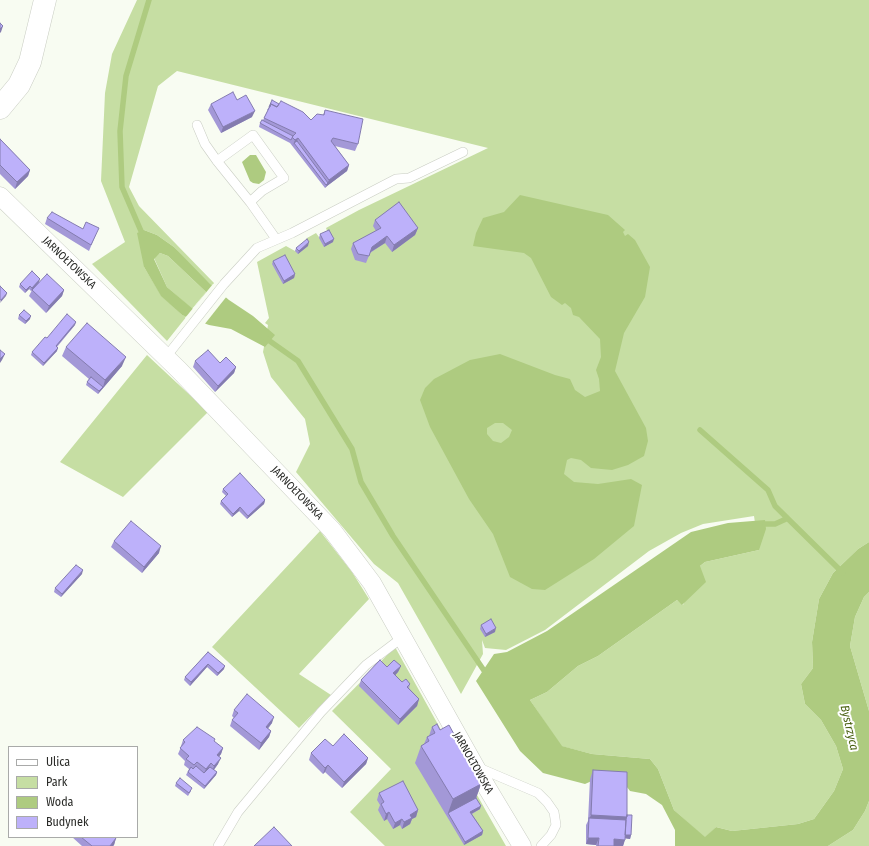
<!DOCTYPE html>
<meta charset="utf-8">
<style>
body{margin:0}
#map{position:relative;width:869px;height:846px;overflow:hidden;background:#f8fcf2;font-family:"Fira Sans Condensed",sans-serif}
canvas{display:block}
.legend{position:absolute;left:8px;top:746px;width:130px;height:92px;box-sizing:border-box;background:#fff;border:1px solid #a9aaa9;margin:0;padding:5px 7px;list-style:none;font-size:12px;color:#292a27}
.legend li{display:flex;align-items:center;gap:8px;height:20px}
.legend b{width:20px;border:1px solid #a9aaa9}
</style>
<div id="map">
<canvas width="869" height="846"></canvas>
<ul class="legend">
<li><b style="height:5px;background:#fff"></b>Ulica</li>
<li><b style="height:11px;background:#c6dea3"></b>Park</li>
<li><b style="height:11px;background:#aecb80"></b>Woda</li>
<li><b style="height:11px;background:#bdb1fa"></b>Budynek</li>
</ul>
</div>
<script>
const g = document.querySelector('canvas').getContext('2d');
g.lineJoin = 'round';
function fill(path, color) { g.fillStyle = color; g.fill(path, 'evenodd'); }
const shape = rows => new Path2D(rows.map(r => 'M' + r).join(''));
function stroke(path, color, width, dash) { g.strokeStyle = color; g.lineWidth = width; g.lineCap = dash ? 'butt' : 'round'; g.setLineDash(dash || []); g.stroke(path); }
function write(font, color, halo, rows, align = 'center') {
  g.font = font + ' "Fira Sans Condensed",sans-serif'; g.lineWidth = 4; g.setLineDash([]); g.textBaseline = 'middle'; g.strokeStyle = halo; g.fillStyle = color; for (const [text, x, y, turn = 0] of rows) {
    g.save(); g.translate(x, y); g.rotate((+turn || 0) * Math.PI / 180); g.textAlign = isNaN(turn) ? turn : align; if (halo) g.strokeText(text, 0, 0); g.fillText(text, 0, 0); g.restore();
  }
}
const green = shape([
 [137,0,869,0,869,542,858,549,833,573,819,599,812,642,813,668,801,684,805,704,821,720,836,746,843,769,834,791,814,819,798,824,732,831,716,827,705,838,674,810,658,769,650,759,592,754,561,746,530,700,547,692,578,666,598,656,677,600,683,605,700,566,705,562,759,550,754,516,703,524,681,533,649,551,545,630,506,650,485,648,482,640,483,654,461,694,398,583,374,564,296,472,310,444,305,419,271,377,263,352,268,325,265,323,269,318,257,262,286,246,295,251,306,243,307,238,316,233,319,237,328,233,326,228,359,210,488,148,177,71,158,86,129,187,139,206,214,283,212,286,198,274,174,247,157,235,144,230,144,267,161,295,182,315,187,316,167,341,92,264,125,242,101,181,105,93,112,54],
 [160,253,168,256,206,292,192,309,167,287,154,258],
 [147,355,208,412,123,497,60,462],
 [320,531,352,572,369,599,299,674,331,695,299,728,212,647],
 [869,592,869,711,850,646,855,617,864,597],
 [395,647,486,811,506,846,385,846,350,812,391,769,332,711],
 [869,801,869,846,828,846,853,830,865,811]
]);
const water = shape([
 [250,155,256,155,266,172,264,180,259,184,253,183,250,181,242,162],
 [520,195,608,215,625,230,623,232,625,236,628,234,635,240,650,267,645,297,624,333,615,371,646,428,648,441,644,456,628,465,612,470,591,468,581,460,571,458,567,460,564,474,574,482,598,484,631,479,642,485,634,526,594,559,545,590,532,589,510,577,493,534,469,499,430,427,420,400,425,388,434,379,470,360,500,354,555,375,570,379,575,390,585,397,600,391,599,379,596,370,601,357,600,339,579,317,573,315,571,308,565,303,562,305,551,297,531,258,524,253,473,246,476,233,483,218,504,212],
 [495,423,503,423,512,430,509,437,501,443,493,441,487,434,487,428],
 [144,230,157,235,174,247,209,283,229,300,253,316,275,335,265,347,231,329,209,325,182,315,161,296,144,267,137,233],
 [160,253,168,256,206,292,193,309,167,287,154,259],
 [765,520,766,529,759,550,705,562,700,566,706,582,682,605,677,600,598,656,578,666,547,692,530,700,562,746,592,754,650,759,658,769,674,810,705,837,716,827,732,831,798,824,814,819,834,791,843,769,836,746,821,720,805,704,801,684,813,668,812,642,819,599,833,573,858,549,869,542,869,592,864,597,855,617,850,646,869,711,869,801,865,811,853,830,828,846,675,846,675,830,662,805,646,794,630,791,617,774,603,776,585,784,543,773,520,751,476,681,494,654,507,652,547,631,691,532,728,523]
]);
const pier = shape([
 [213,284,227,296,204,325,185,318]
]);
const stream = shape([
 [144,238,122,187,120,131,126,76,149,0],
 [264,337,298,361,352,449,361,482,393,536,487,675],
 [700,430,768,490,775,506,843,573],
 [765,524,775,524,786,519]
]);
const service = shape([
 [197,125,205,144,217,161,250,202,276,239],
 [217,161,253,135,284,178,262,191,250,202],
 [166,357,224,284,257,248,292,233,396,179,409,178,463,152],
 [477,767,538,793,547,802,554,812,556,825,551,835,541,846],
 [218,846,238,812,321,712,366,665,403,637]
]);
const minor = shape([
 [0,196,179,370,332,530,372,583,486,786,522,846]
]);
const tertiary = shape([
 [0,108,19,85,30,62,45,0]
]);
const wall = shape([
 [237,100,252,117,221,133,208,110,211,104],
 [269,107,311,120,323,115,325,110,358,144,355,151,335,146,349,165,347,171,327,186,325,188,290,143,259,127,260,123,263,120,268,110,267,110],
 [0,139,30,170,28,176,15,189,0,174],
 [47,218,83,229,96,234,89,251,45,224],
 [375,220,418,228,415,235,392,252,385,243,370,253,366,263,355,260,351,249,353,243,376,231,373,226],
 [320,234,333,242,324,247,319,238],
 [308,246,298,254,295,251,296,248],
 [273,261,295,274,294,278,283,284,272,264],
 [39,282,64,290,62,296,46,313,29,296,32,290,31,291,29,289,25,293,19,287,20,284],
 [19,315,30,319,25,324,18,319],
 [75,325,57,347,57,351,43,366,31,355,32,352,47,338],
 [66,347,122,366,98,394,86,385,87,382,89,379,62,356],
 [195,361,220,363,236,367,234,373,215,392,193,367],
 [223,489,265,500,264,504,247,519,239,511,232,517,220,504,221,501,226,496,222,492],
 [114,541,159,553,142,573,111,547],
 [82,574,61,597,54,592,55,588],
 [481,625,495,632,485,637,480,629],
 [208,652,224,669,217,676,207,667,190,686,184,680,185,677],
 [401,666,398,672,395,675,402,682,410,684,409,688,419,699,417,706,398,725,359,686,361,680,387,667],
 [234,710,272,723,268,729,271,731,269,737,259,750,230,726,232,720,234,718,232,716],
 [432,727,440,730,481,784,476,798,480,809,472,814,483,831,482,835,464,845,415,763,421,746,424,744,427,737,429,736],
 [183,740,214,742,223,748,221,754,219,757,218,764,214,770,217,772,216,775,204,789,186,775,189,769,184,765,185,761,178,754,181,747,181,746],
 [333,746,368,758,366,764,342,788,325,772,323,774,309,760,311,753],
 [593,770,627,815,631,835,630,839,625,838,623,846,596,846,596,845,586,844,586,825,588,821,590,779],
 [176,783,191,791,188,796,175,786],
 [379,793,418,810,416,817,412,819,410,824,402,829,400,825,393,829,387,819,384,821,378,810,380,805,377,800],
 [72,837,115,837,116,838,114,845,113,846,82,846]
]);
const shadedWall = shape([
 [3,26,1,32,0,33,0,29],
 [255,111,252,117,221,133,223,127],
 [298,138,296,144,294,143,292,147,295,140],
 [349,165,347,171,327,186,325,188,329,180],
 [30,170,28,176,15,189,17,182],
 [418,228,415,235,392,252,394,245],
 [387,236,385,243,369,253,372,247],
 [334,239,333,242,324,247,325,244],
 [309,242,308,246,298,254,299,251],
 [295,274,294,278,283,284,284,281],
 [40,279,39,282,31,291,32,288],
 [30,286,29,289,25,293,26,290],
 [64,290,62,296,46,313,49,306],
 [7,293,6,296,0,303,1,300],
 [31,316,30,319,25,324,26,321],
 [76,322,75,325,54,349,56,346],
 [58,348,57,351,43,366,44,363],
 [5,354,2,360,0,363,0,359],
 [126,357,122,366,98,394,99,391,103,387,105,380],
 [236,367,234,373,215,392,218,386],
 [265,500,264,504,247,519,248,516],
 [240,507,239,511,232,517,233,514],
 [161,546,159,553,142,573,144,567],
 [83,570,82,574,61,597,62,594],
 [496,628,495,632,485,637,486,634],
 [208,664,207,667,190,686,191,682],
 [225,666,224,669,217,676,218,673],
 [401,666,398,672,391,680,393,673],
 [419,699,417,706,398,725,400,719],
 [274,717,272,723,263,733,266,727],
 [271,731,269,737,259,750,261,743],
 [223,748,221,754,215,761,217,755],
 [221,758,218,764,212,772,214,766],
 [368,758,366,764,342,788,344,782],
 [211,763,208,769,203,775,206,769],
 [328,765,325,772,323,774,325,768],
 [217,772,216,775,204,789,205,786],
 [481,784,475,801,448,813,453,799],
 [481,806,480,809,469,815,470,812],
 [418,810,416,817,412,819,410,824,402,829,404,822,410,815],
 [389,812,387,819,384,821,386,814],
 [591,815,627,817,624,827,588,822],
 [402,819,400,825,393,829,395,823],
 [483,831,482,835,464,845,465,842],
 [624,835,631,835,630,839,623,838],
 [116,838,114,845,113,846,110,846],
 [588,838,599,838,596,845,586,844],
 [614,839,625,840,623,846,612,846]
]);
const building = shape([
 [0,23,3,26,0,29,0,23],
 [233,92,237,100,246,95,255,111,223,127,211,104,233,92],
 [272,100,279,104,277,107,271,104,270,107,269,107,272,100],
 [281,101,303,112,311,120,317,114,324,115,325,110,363,119,358,144,333,138,331,141,349,165,329,180,298,138,295,140,292,137,296,133,264,118,271,104,277,107,281,101],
 [262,120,293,136,291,140,260,123,262,120],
 [0,139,30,170,17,182,0,165,0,139],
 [297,141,328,183,326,185,294,143,297,141],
 [399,202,418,228,394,245,387,236,372,247,369,256,358,254,353,243,381,228,375,220,399,202],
 [52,212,83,229,86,222,99,228,91,245,47,218,52,212],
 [329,230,334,239,325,244,320,234,329,230],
 [307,239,309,242,299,251,296,248,307,239],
 [285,255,295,274,284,281,273,261,285,255],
 [32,271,40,279,32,288,30,286,26,290,20,284,32,271],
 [47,274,64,290,49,306,32,290,47,274],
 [0,286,7,293,1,300,0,300,0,286],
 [24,310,31,316,26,321,19,315,24,310],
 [67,314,76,322,56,346,58,348,44,363,32,352,45,337,47,338,67,314],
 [87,323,126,357,105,380,66,347,87,323],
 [0,350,5,354,0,359,0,350],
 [208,350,220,363,226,357,236,367,218,386,195,361,208,350],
 [91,377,103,387,99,391,87,382,91,377],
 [240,473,265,500,248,516,240,507,233,514,221,501,228,494,223,489,240,473],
 [131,521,161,546,144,567,114,541,131,521],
 [76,565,83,570,62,594,55,588,76,565],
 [491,619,496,628,486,634,481,625,491,619],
 [208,652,225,666,218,673,208,664,191,682,185,677,208,652],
 [380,660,387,667,394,660,401,666,393,673,402,682,406,679,410,684,407,687,419,699,400,719,361,680,380,660],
 [247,694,274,717,266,727,271,731,261,743,232,720,238,713,234,710,247,694],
 [437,724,440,730,449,725,481,784,453,799,421,746,429,741,427,737,435,733,432,727,437,724],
 [197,727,215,739,214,741,223,748,217,755,221,758,214,766,211,763,206,769,197,762,194,765,186,759,189,756,180,748,185,742,183,740,197,727],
 [344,734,368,758,344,782,328,765,325,768,311,753,325,739,333,746,344,734],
 [196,766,204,773,210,767,217,772,205,786,188,772,191,767,193,769,196,766],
 [593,770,627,772,627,817,591,815,593,770],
 [180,778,192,788,189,793,176,783,180,778],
 [403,781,418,810,410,815,412,818,404,822,402,819,395,823,389,812,386,814,381,804,384,802,379,793,403,781],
 [476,798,481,806,470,812,483,831,465,842,448,813,476,798],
 [627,815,632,815,631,835,625,835,626,820,627,815],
 [589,818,626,820,625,840,614,839,614,846,598,846,599,838,588,838,589,818],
 [274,827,292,846,254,846,274,827],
 [81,837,115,837,116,838,110,846,92,846,81,837]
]);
const streetNames = [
 ["JARNOŁTOWSKA",69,263,44],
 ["JARNOŁTOWSKA",297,493,46],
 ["JARNOŁTOWSKA",473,763,60]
];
const waterNames = [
 ["Bystrzyca",849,728,77]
];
fill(green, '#c6dea3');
fill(water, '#aecb80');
fill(pier, '#f8fcf2');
stroke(stream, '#aecb80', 5.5);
stroke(service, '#c9cdc3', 10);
stroke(minor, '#c9cdc3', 19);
stroke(tertiary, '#c9cdc3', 23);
stroke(service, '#fff', 9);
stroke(minor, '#fff', 18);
stroke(tertiary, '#fff', 22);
fill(wall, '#a398d7');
fill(shadedWall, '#847caf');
fill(building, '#bdb1fa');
stroke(building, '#847caf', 1);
write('11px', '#292a27', '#fff', streetNames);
write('italic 12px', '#475f0f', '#fff', waterNames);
</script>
